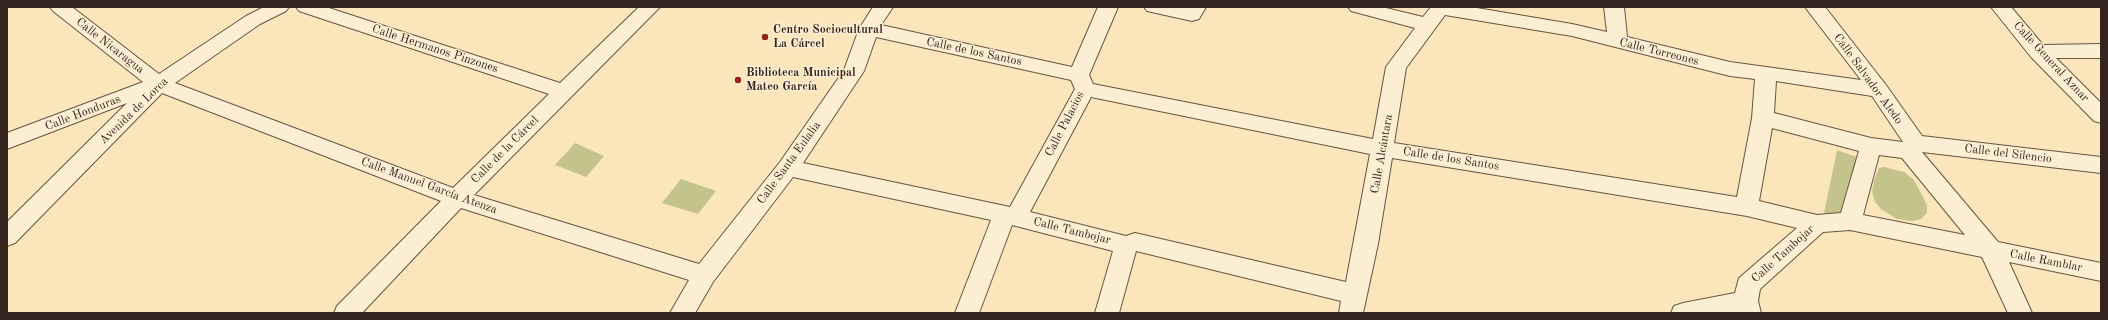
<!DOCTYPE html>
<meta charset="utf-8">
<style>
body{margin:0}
#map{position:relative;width:2108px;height:320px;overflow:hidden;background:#fbe5bb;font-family:"Old Standard TT",serif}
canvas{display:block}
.frame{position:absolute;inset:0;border:8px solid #33251e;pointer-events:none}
</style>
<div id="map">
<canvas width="2108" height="320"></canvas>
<div class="frame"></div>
</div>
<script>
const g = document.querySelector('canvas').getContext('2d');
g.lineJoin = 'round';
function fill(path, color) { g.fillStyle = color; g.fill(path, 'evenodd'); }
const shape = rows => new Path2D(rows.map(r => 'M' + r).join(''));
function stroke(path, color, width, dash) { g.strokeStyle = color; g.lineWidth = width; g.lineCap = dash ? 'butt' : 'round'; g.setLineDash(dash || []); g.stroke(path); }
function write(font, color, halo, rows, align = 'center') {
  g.font = font + ' "Old Standard TT",serif'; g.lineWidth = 3; g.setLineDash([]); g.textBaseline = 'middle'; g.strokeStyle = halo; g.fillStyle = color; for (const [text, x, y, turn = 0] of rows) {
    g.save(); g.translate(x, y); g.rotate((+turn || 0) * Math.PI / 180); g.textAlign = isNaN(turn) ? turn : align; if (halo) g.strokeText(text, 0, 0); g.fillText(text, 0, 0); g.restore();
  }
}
const green = shape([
 [575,143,604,156,586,177,555,165],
 [1837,150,1863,159,1845,218,1824,213],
 [1884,167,1904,172,1914,180,1927,205,1927,213,1921,219,1912,221,1897,219,1881,209,1875,202,1872,192,1874,181,1879,168],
 [681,179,716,191,698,214,662,203]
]);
const minor = shape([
 [50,7,72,7,159,74,246,16,264,7,289,7,286,11,260,24,175,83,453,188,549,94,299,11,296,7,326,7,560,83,639,7,660,7,474,195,699,264,780,162,844,70,859,29,873,7,893,7,881,25,1072,67,1098,7,1118,7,1089,75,1093,84,1373,139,1386,67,1415,28,1351,11,1348,7,1382,7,1423,17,1431,7,1471,7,1572,24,1607,32,1604,7,1624,7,1627,37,1730,62,1861,80,1805,7,1825,7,1886,85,1922,136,2101,157,2101,173,1922,152,1998,242,2101,263,2101,281,2009,262,2032,313,2008,313,1982,257,1850,230,1823,232,1760,289,1758,301,1761,313,1671,313,1674,306,1683,303,1735,293,1739,278,1797,228,1747,216,1392,158,1378,244,1363,313,1339,313,1341,301,1136,251,1119,313,1095,313,1113,251,1012,225,979,313,955,313,991,220,793,177,713,282,695,313,670,313,689,280,461,208,362,313,334,313,337,306,441,201,162,93,15,243,7,246,7,222,127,103,7,149,7,133,143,82,53,11,50,7],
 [1445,15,1572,36,1730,76,1755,79,1752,118,1737,197,1394,143,1406,68,1445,15],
 [876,37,1071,80,1075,89,1010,207,803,163,864,71,876,37],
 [1776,81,1872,96,1903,142,1871,138,1774,113,1776,81],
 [1091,97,1370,154,1346,282,1135,233,1126,236,1030,212,1091,97],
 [1772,128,1859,151,1841,213,1817,215,1759,201,1772,128],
 [1879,155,1902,158,1965,235,1863,215,1879,155],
 [1144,7,1186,8,1206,7,1199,19,1192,21,1147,11,1144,7],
 [1991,7,2011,7,2043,45,2101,44,2101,58,2056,58,2101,103,2101,123,2094,121,2031,57,1991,7]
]);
const markers = [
 [765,37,4,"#8f2418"],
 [738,80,4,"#8f2418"]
];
const poiNames = [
 ["Centro Sociocultural",773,30],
 ["La Cárcel",773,44],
 ["Biblioteca Municipal",746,73],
 ["Mateo García",746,87]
];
const streetNames = [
 ["Calle Nicaragua",110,46,38],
 ["Calle Hermanos Pinzones",435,49,18],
 ["Calle de los Santos",974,52,12],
 ["Calle Torreones",1659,52,14],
 ["Calle General Aznar",2051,62,47],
 ["Calle Salvador Aledo",1868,79,54],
 ["Avenida de Lorca",134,111,-44],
 ["Calle Honduras",83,113,-21],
 ["Calle Palacios",1065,124,-63],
 ["Calle de la Cárcel",505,150,-45],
 ["Calle Alcántara",1382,154,-80],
 ["Calle del Silencio",2008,154,7],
 ["Calle de los Santos",1451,159,9],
 ["Calle Santa Eulalia",789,163,-54],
 ["Calle Manuel García Atenza",429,186,20],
 ["Calle Tambojar",1072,231,14],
 ["Calle Tambojar",1783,254,-42],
 ["Calle Ramblar",2046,261,11]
];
fill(green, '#c4c38c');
stroke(minor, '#655545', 2);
fill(minor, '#fceed3');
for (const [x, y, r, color] of markers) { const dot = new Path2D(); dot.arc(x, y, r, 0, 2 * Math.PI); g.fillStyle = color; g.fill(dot); stroke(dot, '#fceed3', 1.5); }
write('bold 12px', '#33251e', '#fceed3', poiNames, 'left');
write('12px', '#33251e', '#fceed3', streetNames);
</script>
